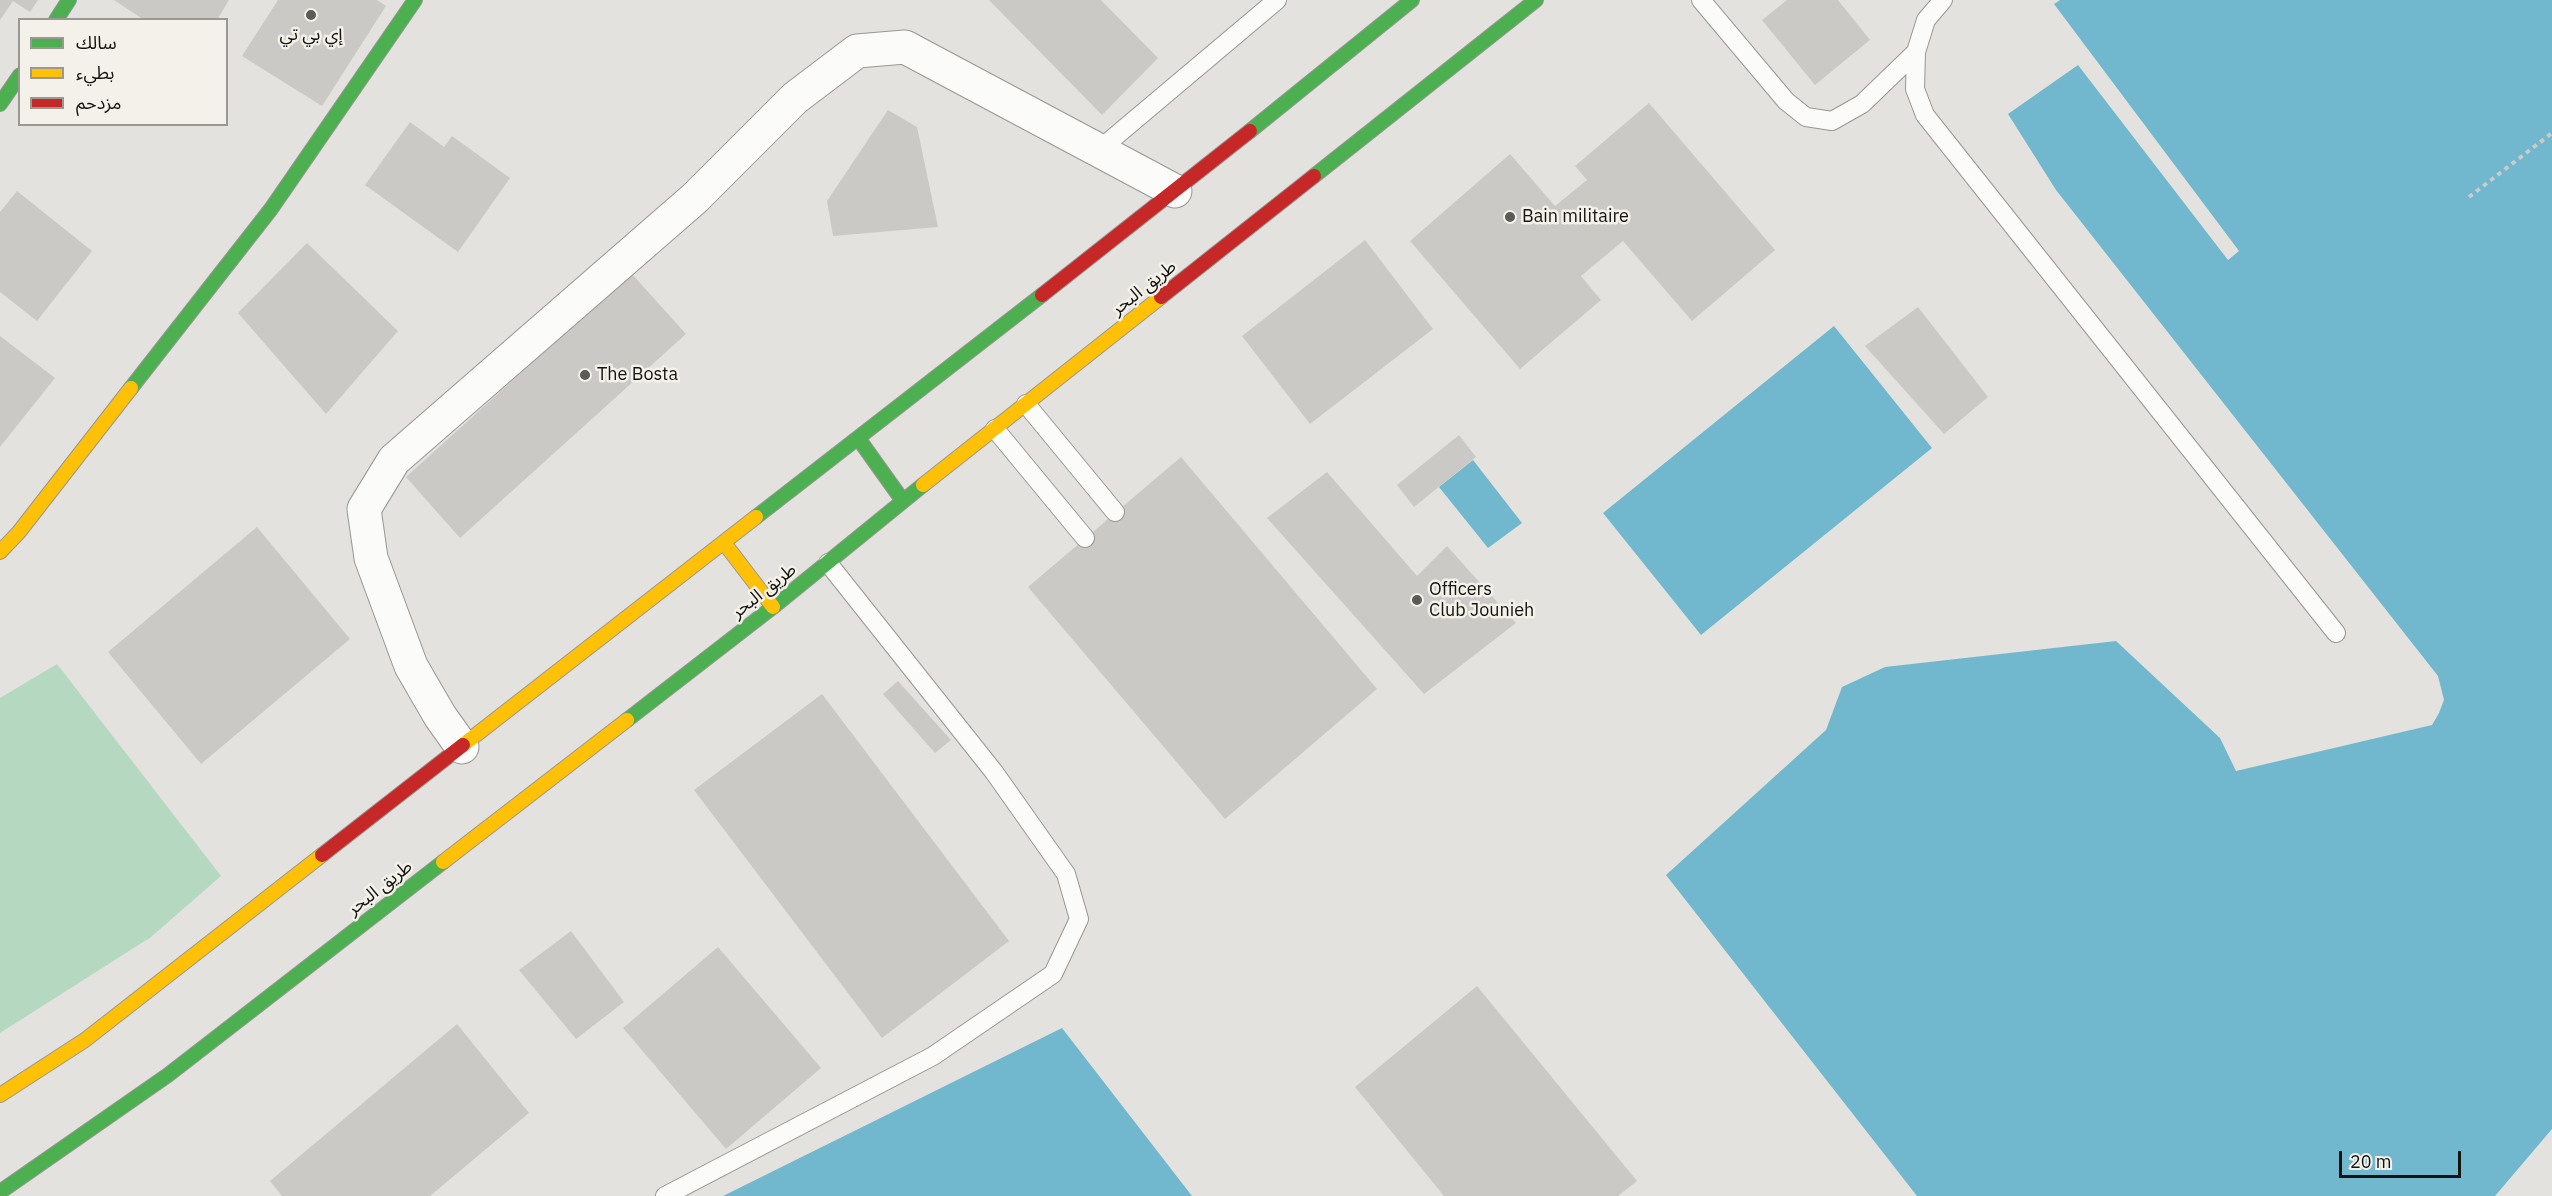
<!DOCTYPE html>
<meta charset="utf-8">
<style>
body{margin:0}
#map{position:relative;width:2552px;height:1196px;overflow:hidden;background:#e4e2de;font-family:"IBM Plex Sans","Noto Sans Arabic",sans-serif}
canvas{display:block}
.legend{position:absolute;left:18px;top:18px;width:210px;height:108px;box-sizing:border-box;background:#f3f1e9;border:2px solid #999892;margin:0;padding:8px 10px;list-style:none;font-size:18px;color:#131310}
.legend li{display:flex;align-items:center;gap:12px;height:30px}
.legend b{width:30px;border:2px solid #999892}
.scale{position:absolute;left:2339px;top:1151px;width:122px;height:27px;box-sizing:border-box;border:3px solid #131310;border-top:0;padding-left:8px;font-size:18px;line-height:21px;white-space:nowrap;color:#131310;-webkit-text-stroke:4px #f3f1e9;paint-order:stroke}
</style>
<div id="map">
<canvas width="2552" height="1196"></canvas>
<ul class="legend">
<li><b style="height:8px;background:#4caf50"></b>سالك</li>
<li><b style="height:8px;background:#ffc107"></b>بطيء</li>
<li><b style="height:8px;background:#c62828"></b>مزدحم</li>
</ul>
<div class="scale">20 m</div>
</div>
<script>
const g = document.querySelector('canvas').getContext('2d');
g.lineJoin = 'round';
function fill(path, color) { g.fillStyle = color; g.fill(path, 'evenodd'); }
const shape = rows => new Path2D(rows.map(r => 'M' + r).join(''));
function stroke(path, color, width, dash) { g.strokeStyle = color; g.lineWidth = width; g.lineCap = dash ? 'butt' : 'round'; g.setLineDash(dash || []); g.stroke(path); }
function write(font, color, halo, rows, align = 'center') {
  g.font = font + ' "IBM Plex Sans","Noto Sans Arabic",sans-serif'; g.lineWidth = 5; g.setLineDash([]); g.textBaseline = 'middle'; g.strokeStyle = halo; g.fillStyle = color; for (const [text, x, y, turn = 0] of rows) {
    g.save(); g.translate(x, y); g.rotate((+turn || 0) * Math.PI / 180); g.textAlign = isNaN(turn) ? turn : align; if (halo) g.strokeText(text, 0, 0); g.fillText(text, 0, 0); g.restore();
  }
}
const green = shape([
 [57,664,221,876,151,937,0,1033,0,698]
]);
const water = shape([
 [2060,0,2552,0,2552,1129,2495,1196,1917,1196,1666,875,1826,730,1842,687,1885,667,2116,641,2220,738,2236,771,2432,725,2439,713,2444,700,2438,676,2056,190,2008,114,2078,65,2228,260,2239,251,2054,4],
 [1834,326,1932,448,1701,635,1603,513],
 [1473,460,1522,523,1488,548,1439,487],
 [1062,1028,1192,1196,723,1196]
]);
const building = shape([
 [0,0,38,0,30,12,13,1,0,20],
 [114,0,229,0,217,20,144,20],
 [278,0,377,0,386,6,322,106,242,56],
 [989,0,1101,0,1158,58,1102,115],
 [1787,0,1838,0,1870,40,1815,85,1762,20],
 [1649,103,1775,250,1692,321,1623,241,1581,276,1601,300,1520,369,1410,241,1510,154,1555,206,1587,180,1575,166],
 [888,110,917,127,938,227,833,236,827,201],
 [410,122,444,147,452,136,510,178,458,252,365,185],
 [17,191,92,251,37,321,0,292,0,212],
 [1365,240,1433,329,1310,424,1242,336],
 [307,243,398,331,326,414,238,313],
 [631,273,686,334,460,538,406,477],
 [1918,307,1988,397,1944,434,1865,346],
 [0,336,55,378,0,447],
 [1459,435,1476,457,1414,507,1397,485],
 [1181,457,1377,689,1225,819,1028,587],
 [1327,472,1417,576,1447,546,1516,623,1424,694,1267,518],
 [257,527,350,639,201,764,108,652],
 [898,681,951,740,935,753,883,694],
 [822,694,1009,941,882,1038,694,790],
 [571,931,624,1002,576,1039,519,970],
 [718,947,821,1068,726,1149,623,1028],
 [1477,986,1637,1181,1618,1196,1444,1196,1355,1087],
 [457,1024,529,1113,430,1196,282,1196,270,1181]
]);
const path = shape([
 [2469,197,2552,133]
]);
const lane = shape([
 [1701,0,1786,101,1806,117,1832,121,1862,104,1916,52],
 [1943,0,1926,20,1916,52,1915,89,1925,115,2336,633],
 [1099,150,1277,0],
 [1026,404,1115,512],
 [995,429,1085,538],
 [665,1196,933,1056,1053,974,1079,919,1066,874,994,772,828,563]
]);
const street = shape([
 [462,747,440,716,411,666,371,558,364,509,394,460,695,198,795,98,857,51,905,47,1175,191]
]);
const fast = shape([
 [56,20,69,0],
 [0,104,20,75],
 [1250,131,1412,0],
 [1314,176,1536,0],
 [131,388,271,209,415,0],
 [858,438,903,501],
 [756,517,1042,295],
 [627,720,773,607,923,485],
 [0,1192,168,1075,443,862]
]);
const slow = shape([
 [923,485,1161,297],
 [725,544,773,607],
 [0,552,19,532,131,388],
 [463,745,756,517],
 [443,862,627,720],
 [0,1095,85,1040,322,855]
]);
const jam = shape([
 [1042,295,1250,131],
 [1161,297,1314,176],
 [322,855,463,745]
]);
const markers = [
 [311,15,6,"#5c5b58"],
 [1510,217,6,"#5c5b58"],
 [585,375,6,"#5c5b58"],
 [1417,600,6,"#5c5b58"]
];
const poiNames = [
 ["إي بي تي",311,35,"center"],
 ["Bain militaire",1522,217],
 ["The Bosta",597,375],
 ["Officers",1429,590],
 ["Club Jounieh",1429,611]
];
const streetNames = [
 ["طريق البحر",1144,288,-38],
 ["طريق البحر",764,591,-38],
 ["طريق البحر",380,888,-38]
];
fill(green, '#b4d9c0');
fill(water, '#71b8ce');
fill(building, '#cbc9c6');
stroke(lane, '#989794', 20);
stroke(street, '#989794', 35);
stroke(fast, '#989794', 16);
stroke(slow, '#989794', 16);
stroke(jam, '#989794', 16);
stroke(path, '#cbcbca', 4, [4.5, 4.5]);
stroke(lane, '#fbfbfa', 18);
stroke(street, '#fbfbfa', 33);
stroke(fast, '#4caf50', 14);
stroke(slow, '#ffc107', 14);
stroke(jam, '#c62828', 14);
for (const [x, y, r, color] of markers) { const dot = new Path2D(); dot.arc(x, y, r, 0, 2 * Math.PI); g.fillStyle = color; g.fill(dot); stroke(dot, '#f3f1e9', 2); }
write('18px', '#131310', '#f3f1e9', poiNames, 'left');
write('18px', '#131310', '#f3f1e9', streetNames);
</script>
